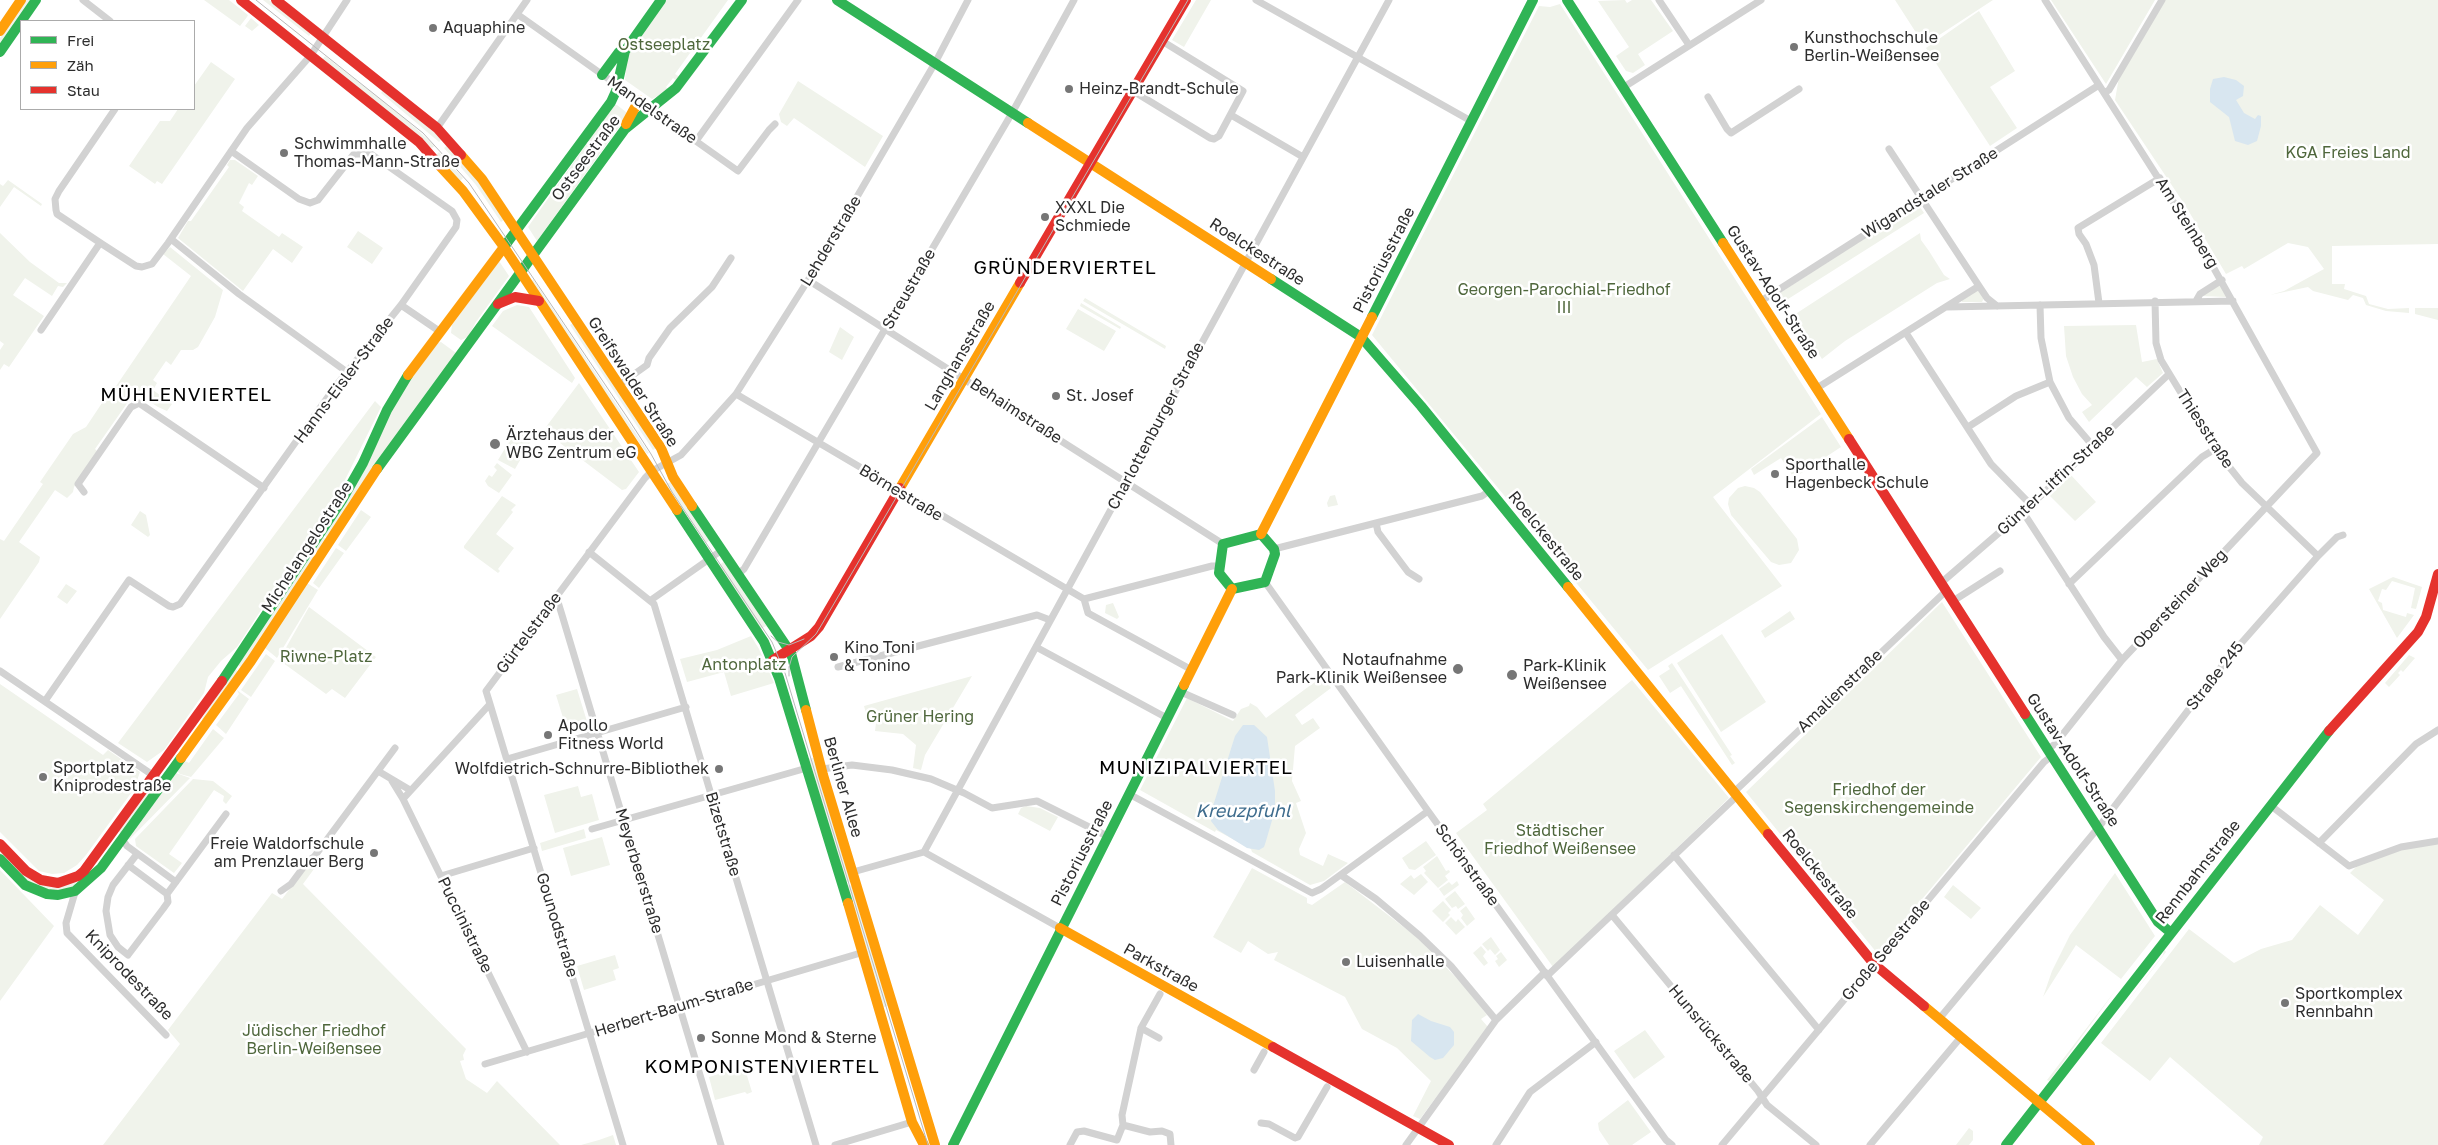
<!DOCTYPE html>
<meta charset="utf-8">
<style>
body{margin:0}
#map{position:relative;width:2438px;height:1145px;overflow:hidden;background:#fff;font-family:"Golos Text",sans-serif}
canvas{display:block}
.legend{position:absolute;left:20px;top:20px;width:175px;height:90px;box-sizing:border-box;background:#fff;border:1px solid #ababab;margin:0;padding:6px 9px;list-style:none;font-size:15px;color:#2d2d2d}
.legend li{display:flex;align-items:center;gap:10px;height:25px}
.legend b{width:25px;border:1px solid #ababab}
</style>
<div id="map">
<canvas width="2438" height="1145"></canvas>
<ul class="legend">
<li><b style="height:6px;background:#30b455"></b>Frei</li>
<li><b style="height:6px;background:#ff9f0a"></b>Zäh</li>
<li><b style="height:6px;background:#e5322d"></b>Stau</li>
</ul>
</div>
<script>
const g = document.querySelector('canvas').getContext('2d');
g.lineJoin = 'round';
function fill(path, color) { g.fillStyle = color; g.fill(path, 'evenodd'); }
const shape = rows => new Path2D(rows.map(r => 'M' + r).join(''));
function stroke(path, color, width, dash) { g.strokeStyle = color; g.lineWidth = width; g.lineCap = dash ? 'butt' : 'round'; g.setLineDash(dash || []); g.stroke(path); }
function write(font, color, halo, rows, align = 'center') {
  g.font = font + ' "Golos Text",sans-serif'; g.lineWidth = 5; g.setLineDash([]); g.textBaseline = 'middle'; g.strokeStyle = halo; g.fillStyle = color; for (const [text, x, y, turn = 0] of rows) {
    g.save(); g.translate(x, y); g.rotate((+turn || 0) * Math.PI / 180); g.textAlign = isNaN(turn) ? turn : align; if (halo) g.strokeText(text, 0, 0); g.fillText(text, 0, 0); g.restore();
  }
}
const green = shape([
 [26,0,33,0,0,48,0,38],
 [204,0,229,0,248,15,247,17,240,26],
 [263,0,269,0,311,33,309,36],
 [664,0,728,0,675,74,680,77,677,81,673,78,666,87,669,90,652,99,625,80,627,56],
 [1196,0,1211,0,1184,47,1172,40],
 [1625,0,1627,3,1632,0,1651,0,1673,31,1638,54,1645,65,1633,73,1626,71,1616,56,1629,47,1598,1],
 [1895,0,1993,0,1924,45],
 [2051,0,2155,0,2106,84],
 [2164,0,2438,0,2438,244,2332,246,2332,284,2345,284,2344,289,2366,296,2369,304,2388,309,2409,308,2409,313,2386,311,2366,305,2363,298,2353,295,2348,300,2313,291,2308,287,2270,295,2284,291,2324,269,2308,247,2288,243,2244,269,2242,266,2226,274,2185,205,2115,100,2119,77],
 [1560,4,1821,414,1713,497,1782,586,1648,670,1372,335,1539,6,1550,7],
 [1979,11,2015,71,1990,87,2017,128,1990,146,1926,48],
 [251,18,259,25,252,31,245,26],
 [325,56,402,116,435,146,432,148,322,60],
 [211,62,235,79,162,184,157,181,155,184,129,166,160,121,170,121,178,109,194,109,194,86],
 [798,81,883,136,865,167,794,118,787,126,781,122,779,114],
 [383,90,442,139,439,142,381,93],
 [614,105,617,105,626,112,627,116,537,241,528,227],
 [448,145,480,181,505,219,501,222,476,185,444,148],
 [439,152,463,178,460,181,436,155],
 [230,160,235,160,258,176,252,185,249,183,239,203,244,207,242,211,279,237,282,233,303,247,292,263,273,249,243,291,178,238,188,221,191,221,229,167,227,165],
 [8,180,42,204,41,206,14,187,0,207,0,184,3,186],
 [1918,204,1924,213,1777,306,1772,298],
 [358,231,383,248,372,264,347,247],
 [0,233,30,262,59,283,67,283,63,287,58,286,52,296,25,278,13,295,44,316,9,367,4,364,0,370,0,350,4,344,0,341],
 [1920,233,1921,240,1929,251,1944,275,1950,279,1937,283,1845,341,1822,359,1793,313,1797,313],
 [170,247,223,290,215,317,198,347,193,350,181,350,171,365,166,361,153,380,157,383,153,390,172,404,167,411,158,407,135,392,95,449,97,451,74,487,73,492,67,498,55,490,19,542,40,557,39,562,0,619,0,539,4,541,43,484,40,482,73,434,86,427,106,397,108,398,191,276,163,254],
 [499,261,509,276,476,322,468,337,461,340,451,333,452,325],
 [533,279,649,453,647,454,531,284],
 [2220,284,2226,297,2203,296,2203,295],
 [1978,290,1984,298,1982,302,1962,302,1962,299],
 [1085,298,1166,346,1165,349,1083,301],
 [1081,303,1121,327,1120,329,1080,306],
 [517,305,529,307,575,378,572,383,492,326,503,311],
 [2415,308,2438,308,2438,320,2415,314],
 [1078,309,1116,331,1104,351,1066,329],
 [573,323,656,448,653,450,570,325],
 [2136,325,2142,362,2157,359,2163,373,2147,387,2136,377,2089,422,2082,412,2092,405,2082,394,2073,377,2066,356,2064,326],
 [840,327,854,337,842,360,829,352],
 [441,342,456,353,327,538,324,535,399,395,434,344],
 [579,383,639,472,626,489,622,490,560,443,566,434,559,429,555,434,546,427],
 [375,401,381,407,342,486,237,647,221,661,208,677,204,693,164,750,147,762,118,743],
 [1822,417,1841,447,1794,478,1781,458,1754,475,1751,469],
 [521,432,531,441,515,469,498,460,512,437,516,440],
 [497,463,512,475,499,493,488,486,485,481,489,475,492,477,497,470,494,467],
 [2070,474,2096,502,2075,521,2049,495],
 [671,482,710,540,706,543,666,484],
 [1745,486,1754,488,1760,492,1797,539,1799,550,1791,563,1779,565,1771,562,1731,515,1728,504,1729,498,1738,488],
 [1335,495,1338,505,1328,507,1327,503,1330,496],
 [502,496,516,505,511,510,513,512,496,534,514,548,498,569,500,571,498,573,464,548,464,546],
 [361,510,371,517,346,551,338,545],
 [140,511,146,515,150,535,148,537,131,525],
 [322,536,326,539,242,668,238,665],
 [336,548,344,553,319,588,313,583],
 [726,560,769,630,766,626,761,629,718,566],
 [2393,577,2422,587,2416,609,2411,608,2415,588,2392,581,2386,590,2382,589,2378,601,2382,603,2383,610,2406,617,2407,613,2414,615,2397,638,2369,589],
 [307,583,318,590,277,658,265,648],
 [66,584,77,591,67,604,57,597],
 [1942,602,2041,757,1877,953,1746,792],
 [1113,603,1119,617,1117,619,1105,613,1106,605],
 [309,607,376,657,345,698,332,689,326,694,279,660],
 [1790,611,1795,619,1765,638,1761,631],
 [1722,634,1766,702,1721,732,1677,663],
 [751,636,759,649,774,683,731,696,724,672,687,682,680,659,717,650],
 [266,654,275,661,251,697,241,690],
 [2409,655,2415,658,2403,672,2401,670,2398,673,2400,675,2389,687,2385,683],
 [1672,663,1732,755,1730,756,1735,763,1732,765,1668,666],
 [235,669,239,672,204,721,202,719,210,704],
 [1670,669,1681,686,1670,693,1659,676],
 [972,676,925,755,921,770,913,768,916,745,903,734,875,731,876,723,869,724,864,706],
 [1323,676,1331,688,1295,715,1302,725,1313,718,1320,728,1295,746,1292,781,1301,801,1296,803,1306,833,1299,849,1300,855,1323,866,1328,854,1348,863,1324,881,1310,885,1252,852,1251,849,1216,830,1215,832,1140,790,1187,698,1233,721,1241,709,1249,706,1250,703,1257,707,1266,718],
 [1632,680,1729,798,1553,967,1456,833,1487,810,1483,804],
 [0,684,103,755,108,750,140,772,134,789,86,855,77,865,64,873,52,874,39,871,0,832],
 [577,689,589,728,568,734,556,695],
 [237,690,249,699,226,734,216,725,239,694],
 [213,729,224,738,191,777,180,774,177,771,185,761,189,763],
 [817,757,852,883,844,881,807,759],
 [176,773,190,778,129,840,130,837],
 [193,779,213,781,232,796,226,804,223,801,224,796,214,790,169,854,182,863,174,873,136,846,135,839],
 [155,782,156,784,122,834,118,831],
 [578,786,581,797,592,794,599,820,555,833,544,795],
 [1026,806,1040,808,1058,817,1050,831,1018,814,1021,808],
 [584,829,586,838,542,851,540,843],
 [602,837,610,865,571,876,563,848],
 [1426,841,1436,855,1415,870,1409,869,1402,858],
 [2438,843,2438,1145,2259,1145,2263,1137,2170,1057,2150,1081,2101,1043,2189,929,2234,963,2261,949,2292,940,2320,905,2358,935,2384,900,2350,873,2356,867,2391,852],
 [0,848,23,872,76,882,73,888,54,891,32,885,0,855],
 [1437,856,1446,871,1449,870,1450,872,1445,876,1448,880,1438,888,1424,873,1426,871,1423,867],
 [308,865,314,869,303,884,466,1049,463,1055,464,1060,460,1061,466,1079,487,1093,497,1081,560,1145,103,1145,180,1044,168,1030,272,893,282,899],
 [1252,868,1307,898,1307,903,1312,905,1345,882,1418,938,1465,987,1487,1015,1481,1019,1488,1027,1420,1119,1413,1116,1431,1081,1397,1048,1362,1029,1345,997,1274,960,1278,952,1268,954,1248,941,1241,953,1213,937],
 [0,870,54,926,0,1001],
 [2115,873,2155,936,2121,979,2076,945,2043,997,2052,971,2070,935],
 [1421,874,1428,882,1414,895,1400,884,1411,875,1414,879],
 [1457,881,1459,885,1444,896,1439,889,1449,882,1452,885],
 [847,885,855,886,891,1005,881,1008],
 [1953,885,1981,908,1971,919,1944,897],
 [1455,891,1465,904,1458,909,1456,906,1452,908,1445,899],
 [1443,901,1451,910,1448,913,1450,915,1443,922,1432,911],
 [1466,906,1475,919,1467,926,1461,918,1463,915,1460,911],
 [1451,917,1456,922,1458,919,1465,927,1456,935,1445,923],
 [1491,937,1500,950,1495,955,1490,949,1488,951,1482,944],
 [1481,946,1486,952,1483,956,1488,963,1484,966,1473,953],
 [2164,949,2166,952,2098,1040,2163,955],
 [1501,952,1507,960,1499,967,1495,961,1498,959,1496,956],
 [615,955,619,968,613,970,616,980,584,990,577,966],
 [2118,987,2056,1072,2049,1081,2047,1080],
 [1645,1030,1665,1057,1634,1079,1614,1051],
 [744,1066,752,1092,747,1094,745,1092,715,1100,709,1077],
 [1628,1100,1651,1132,1632,1145,1609,1145,1599,1130,1598,1123],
 [1969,1128,1973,1131,1973,1140,1969,1145,1956,1145],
 [613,1135,616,1145,581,1145,599,1140]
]);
const water = shape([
 [2224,77,2236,80,2244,86,2243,96,2236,100,2244,113,2255,119,2258,115,2261,116,2261,126,2257,141,2248,145,2235,141,2229,117,2210,102,2210,89,2213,79],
 [1243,725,1254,725,1267,737,1275,791,1275,810,1266,841,1264,847,1259,850,1247,848,1218,830,1211,821,1213,806,1235,736],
 [1418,1014,1431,1021,1450,1027,1454,1032,1454,1045,1443,1058,1435,1060,1430,1057,1411,1041,1412,1020]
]);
const street = shape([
 [83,0,110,21],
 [1256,0,1471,121],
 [1659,0,1689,45],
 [2045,0,2202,247,2317,453,2122,660,2055,744,2048,749],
 [517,14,738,171,769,130,775,124],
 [1624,87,1761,0],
 [1133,91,1210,138,1214,139,1219,136,1243,91,1162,41],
 [2104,93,2109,90,2162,0],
 [1708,97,1727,129,1731,133,1799,89],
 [115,109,59,191,55,199,56,210,57,214,102,244,136,266,142,267,152,264,168,243,247,128,311,55,347,0],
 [1231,115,1303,157],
 [437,128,527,0],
 [696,141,798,0],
 [1889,149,1979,286,1987,298,1997,306],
 [171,239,239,294,347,372],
 [808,280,1223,544],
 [1761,301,2099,85],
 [2155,301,2156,343,2161,360,2215,449,2242,483,2318,556],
 [2196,301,2200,294,2222,280],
 [2099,303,2094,265,2086,244,2079,234,2078,228,2160,178],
 [401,305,439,331],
 [2040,305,2041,338,2050,382,2069,418,2093,446],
 [1947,307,2233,301],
 [41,330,100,243],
 [1906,333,1991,464,2031,505],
 [619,385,647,365,649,358,670,328,712,287,731,258],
 [1817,388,1979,286],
 [736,394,1084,599,1088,613,1192,670],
 [1968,427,2016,396,2050,382],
 [84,492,78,484,131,407,139,403,264,488],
 [2023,512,2104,637,2122,660],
 [1376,523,1378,532,1408,572,1419,579],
 [1274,549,1482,496,1489,491],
 [589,552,654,604,816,1145],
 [738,574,744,569,1012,113,1074,0],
 [1265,582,1428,811,1666,1140,1672,1145],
 [1941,583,2031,505,2169,374],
 [2069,584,2202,457,2215,449],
 [553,599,558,602,562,615,721,1145],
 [1084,599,1212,566,1220,566],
 [651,600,722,550],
 [1953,601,2000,571],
 [1036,647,1167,718],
 [838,667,1037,615,1050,620],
 [0,671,157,778],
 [1181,692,1233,715],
 [45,701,129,580,169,606,173,607,180,604,335,387,401,305,456,227,457,220,452,211,371,154,354,154,318,200,310,203,299,199,231,151],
 [490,704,623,1145],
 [507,759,686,707],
 [822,769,852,765,892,770,931,779,964,793,992,808,1037,801,1107,836],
 [378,771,410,790],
 [392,781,403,799,527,1052],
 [1734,792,1946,591],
 [1129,794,1312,893,1321,889,1428,811],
 [403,799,490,704,486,691,645,478,652,471,681,455,736,394,812,274,935,63,968,0],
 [2270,805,2349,866,2401,847,2438,841],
 [592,829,807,768],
 [122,839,127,846,176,882],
 [2319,843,2416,744,2438,730],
 [924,852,1389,0],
 [137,854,113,885,108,897,106,911,110,935,118,947,128,955,163,909,168,902,167,894,226,814],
 [1674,855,1819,1030],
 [128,865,167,894],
 [853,872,924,852,1060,928],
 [1341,875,1376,899,1420,936,1451,966,1496,1020],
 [441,876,534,848],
 [76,889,66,923,67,933,166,1035],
 [281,891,291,884,308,861,314,857,395,748],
 [1612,915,1758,1091,1767,1105,1816,1145],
 [1547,976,1737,796],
 [1939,1019,2098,828,2229,657,2318,556,2337,537,2343,535],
 [1159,1038,1141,1028,1160,994],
 [485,1064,864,952],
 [1254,1070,1264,1052],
 [1261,1123,1269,1124,1295,1138,1298,1137,1327,1087],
 [1123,1125,1150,1132,1162,1131,1170,1134,1171,1145],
 [835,1145,912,1122],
 [1070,1145,1077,1132,1084,1131,1117,1140,1123,1125,1122,1115,1141,1028],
 [1406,1145,1496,1020,1545,972],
 [1496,1145,1530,1092,1596,1042],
 [1722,1145,2044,762,2052,756],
 [1870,1145,1961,1037]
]);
const fast = shape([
 [837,0,1028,123],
 [1567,0,1723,243],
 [0,52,36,0],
 [602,75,619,52,625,51],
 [504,247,611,102,616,91,625,51,661,0],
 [520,273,625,129,676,88,742,0],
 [1271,279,1361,337,1421,406,1568,587],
 [1372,317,1533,0],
 [377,469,520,273],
 [692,506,791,653,806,710],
 [677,510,764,642,779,678,848,903],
 [1261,534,1274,549,1275,554,1265,582,1232,589,1219,573,1223,544,1261,534],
 [222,681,342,500,363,463,387,410,408,375],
 [2025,714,2158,922,2170,932],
 [0,859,25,885,47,894,58,895,75,891,101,868,181,758],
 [953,1145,1184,685],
 [2006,1145,2329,731]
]);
const slow = shape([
 [0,31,21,0],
 [1028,123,1271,279],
 [626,124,639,100],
 [461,155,482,179,661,448,673,477,692,506],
 [439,165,463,191,504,247,677,510],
 [1723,243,1849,439],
 [408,375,504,247],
 [900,488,1020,283],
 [1261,534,1372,317],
 [1568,587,1768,834],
 [1184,685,1232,589],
 [806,710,823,775,935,1145],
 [181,758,251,661,377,469],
 [848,903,912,1122,924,1145],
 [1060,928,1273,1047],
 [1924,1006,2090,1145]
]);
const jam = shape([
 [241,0,419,142,439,165],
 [276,0,437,128,461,155],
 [1020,283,1186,0],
 [498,304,515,297,539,301],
 [1849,439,2025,714],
 [773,660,811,636,819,627,900,488],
 [2329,731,2418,632,2426,617,2438,574],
 [1768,834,1874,964,1924,1006],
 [0,844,26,871,41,880,58,883,78,876,84,871,222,681],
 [1273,1047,1449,1145]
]);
const tram = shape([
 [256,0,423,133,469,183,627,417,651,454,672,492,772,642,785,673,928,1145],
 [771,636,778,642,789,645,804,639],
 [789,676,789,667,792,657,816,634,822,624,1188,0]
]);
const markers = [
 [433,28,5,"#767676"],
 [1794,47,5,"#767676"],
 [1069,89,5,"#767676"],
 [284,153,5,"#767676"],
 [1045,217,5,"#767676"],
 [1056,396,5,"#767676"],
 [495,444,6,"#767676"],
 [1775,474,5,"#767676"],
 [834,657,5,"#767676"],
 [1458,669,6,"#767676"],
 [1512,675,6,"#767676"],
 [548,735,5,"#767676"],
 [719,769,5,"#767676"],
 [43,777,5,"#767676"],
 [374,853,5,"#767676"],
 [1346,962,5,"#767676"],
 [2285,1003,5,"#767676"],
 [701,1038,5,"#767676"]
];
const poiNames = [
 ["Aquaphine",443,28],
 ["Kunsthochschule",1804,38],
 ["Berlin-Weißensee",1804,56],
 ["Heinz-Brandt-Schule",1079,89],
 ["Schwimmhalle",294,144],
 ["Thomas-Mann-Straße",294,162],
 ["XXXL Die",1055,208],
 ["Schmiede",1055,226],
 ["St. Josef",1066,396],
 ["Ärztehaus der",506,435],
 ["WBG Zentrum eG",506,453],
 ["Sporthalle",1785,465],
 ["Hagenbeck Schule",1785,483],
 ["Kino Toni",844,648],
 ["& Tonino",844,666],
 ["Notaufnahme",1447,660,"right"],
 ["Park-Klinik Weißensee",1447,678,"right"],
 ["Park-Klinik",1523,666],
 ["Weißensee",1523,684],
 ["Apollo",558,726],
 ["Fitness World",558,744],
 ["Sportplatz",53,768],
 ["Kniprodestraße",53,786],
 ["Wolfdietrich-Schnurre-Bibliothek",709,769,"right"],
 ["Freie Waldorfschule",364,844,"right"],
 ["am Prenzlauer Berg",364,862,"right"],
 ["Luisenhalle",1356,962],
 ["Sportkomplex",2295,994],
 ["Rennbahn",2295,1012],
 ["Sonne Mond & Sterne",711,1038]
];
const parkNames = [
 ["Ostseeplatz",664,45],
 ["KGA Freies Land",2348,153],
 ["Georgen-Parochial-Friedhof",1564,290],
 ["III",1564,308],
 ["Riwne-Platz",326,657],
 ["Antonplatz",744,665],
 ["Grüner Hering",920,717],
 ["Friedhof der",1879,790],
 ["Segenskirchengemeinde",1879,808],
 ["Städtischer",1560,831],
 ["Friedhof Weißensee",1560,849],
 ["Jüdischer Friedhof",314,1031],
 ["Berlin-Weißensee",314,1049]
];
const streetNames = [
 ["Mandelstraße",652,110,35],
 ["Ostseestraße",586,158,-53],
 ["Wigandstaler Straße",1930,193,-32],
 ["Am Steinberg",2187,223,58],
 ["Lehderstraße",831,241,-59],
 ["Roelckestraße",1257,252,33],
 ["Pistoriusstraße",1384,260,-63],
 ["Streustraße",909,289,-60],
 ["Gustav-Adolf-Straße",1773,292,57],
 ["Langhansstraße",960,356,-60],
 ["Hanns-Eisler-Straße",344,380,-53],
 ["Greifswalder Straße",633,382,57],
 ["Behaimstraße",1016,411,33],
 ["Charlottenburger Straße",1156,426,-62],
 ["Thiesstraße",2205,429,57],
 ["Günter-Litfin-Straße",2056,480,-43],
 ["Börnestraße",901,493,31],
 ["Roelckestraße",1546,536,51],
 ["Michelangelostraße",307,547,-57],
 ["Obersteiner Weg",2180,599,-47],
 ["Gürtelstraße",529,633,-53],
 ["Straße 245",2215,676,-52],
 ["Amalienstraße",1840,691,-44],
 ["Gustav-Adolf-Straße",2073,760,57],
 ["Berliner Allee",843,787,74],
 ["Bizetstraße",723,834,73],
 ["Pistoriusstraße",1082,853,-63],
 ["Schönstraße",1467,865,54],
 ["Meyerbeerstraße",639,871,73],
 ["Rennbahnstraße",2198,872,-52],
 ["Roelckestraße",1820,874,51],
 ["Puccinistraße",465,925,64],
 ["Gounodstraße",557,925,73],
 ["Große Seestraße",1886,950,-50],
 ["Parkstraße",1161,968,29],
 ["Kniprodestraße",129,975,46],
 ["Herbert-Baum-Straße",674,1008,-17],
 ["Hunsrückstraße",1711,1034,50]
];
const waterNames = [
 ["Kreuzpfuhl",1243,811]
];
const quarterNames = [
 ["GRÜNDERVIERTEL",1065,268],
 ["MÜHLENVIERTEL",186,395],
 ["MUNIZIPALVIERTEL",1196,768],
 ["KOMPONISTENVIERTEL",762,1067]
];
fill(green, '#f0f3eb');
fill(water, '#d8e6f0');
stroke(street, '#d2d2d2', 7);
stroke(fast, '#30b455', 10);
stroke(slow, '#ff9f0a', 10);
stroke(jam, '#e5322d', 10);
stroke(tram, '#b9b9b9', 1);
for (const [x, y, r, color] of markers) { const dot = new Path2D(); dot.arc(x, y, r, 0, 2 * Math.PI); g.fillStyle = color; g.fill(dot); stroke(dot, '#fff', 2); }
write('16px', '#2d2d2d', '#fff', poiNames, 'left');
write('16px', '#4f673c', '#fff', parkNames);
write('16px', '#2d2d2d', '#fff', streetNames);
write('italic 18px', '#3e6c8d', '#fff', waterNames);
g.letterSpacing = '1px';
write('19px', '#000', '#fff', quarterNames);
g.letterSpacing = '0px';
</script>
